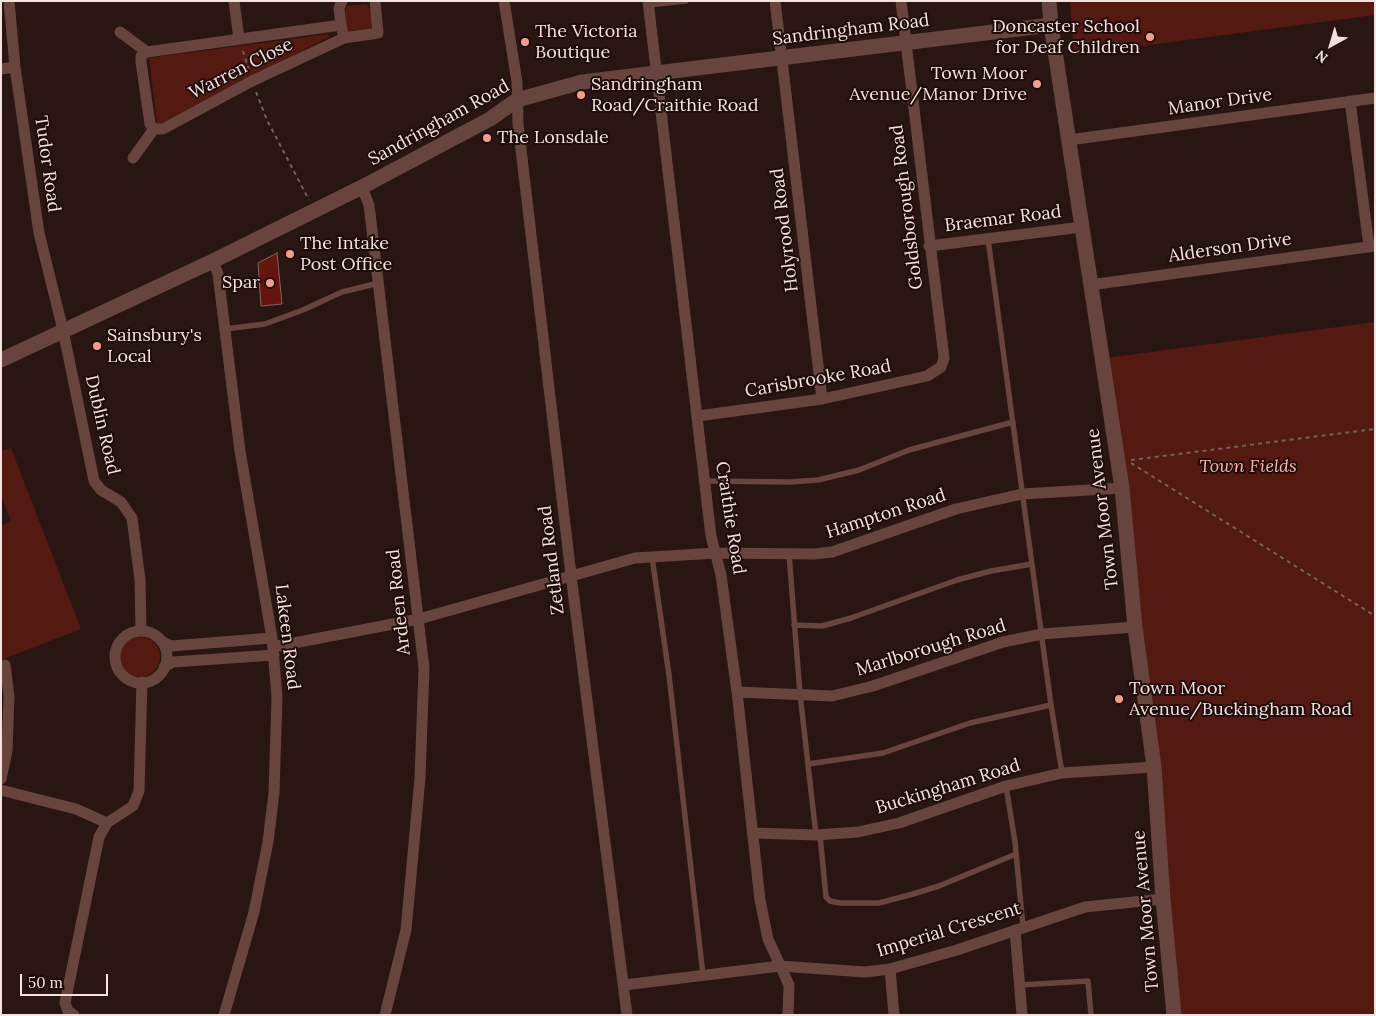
<!DOCTYPE html>
<style>
body{margin:0}
#map{position:relative;width:1376px;height:1016px;overflow:hidden;background:#291512;font-family:Lora,serif}
canvas{display:block}
.frame{position:absolute;inset:0;border:2px solid #f2e3e0;pointer-events:none}
.north{position:absolute;left:1306px;top:20px;width:50px;height:50px;-webkit-text-stroke:4px #1f0c09;paint-order:stroke;rotate:219deg;font-size:14px;font-weight:700;line-height:20px;text-align:center;color:#f2e3e0}
.north::after{content:'';display:block;margin:auto;width:18px;height:22px;background:#f2e3e0;clip-path:polygon(50% 0,100% 100%,50% 72%,0 100%)}
.scale{position:absolute;left:20px;top:974px;width:88px;height:22px;box-sizing:border-box;border:2px solid #f2e3e0;border-top:0;padding-left:6px;font-size:15px;line-height:18px;white-space:nowrap;color:#f2e3e0;-webkit-text-stroke:4px #1f0c09;paint-order:stroke}
</style>
<div id="map">
<canvas width="1376" height="1016"></canvas>
<div class="frame"></div>
<div class="north">N</div>
<div class="scale">50 m</div>
</div>
<script>
const g = document.querySelector('canvas').getContext('2d');
g.lineJoin = 'round';
function fill(path, color) { g.fillStyle = color; g.fill(path, 'evenodd'); }
const shape = rows => new Path2D(rows.map(r => 'M' + r).join(''));
function stroke(path, color, width, dash) { g.strokeStyle = color; g.lineWidth = width; g.lineCap = dash ? 'butt' : 'round'; g.setLineDash(dash || []); g.stroke(path); }
function write(font, color, halo, rows, align = 'center') {
  g.font = font + ' Lora,serif'; g.lineWidth = 4; g.setLineDash([]); g.textBaseline = 'middle'; g.strokeStyle = halo; g.fillStyle = color; for (const [text, x, y, turn = 0] of rows) {
    g.save(); g.translate(x, y); g.rotate((+turn || 0) * Math.PI / 180); g.textAlign = isNaN(turn) ? turn : align; if (halo) g.strokeText(text, 0, 0); g.fillText(text, 0, 0); g.restore();
  }
}
const green = shape([
 [1070,1,1375,1,1375,15,1074,55],
 [366,4,371,10,373,26,369,30,349,33,346,32,346,6],
 [328,34,329,37,161,124,157,123,149,58],
 [1375,322,1375,1015,1179,1015,1106,358],
 [11,448,81,629,1,660,1,526,11,521,1,495,1,451],
 '120 657a20 20 0 1 1 40 0a20 20 0 1 1-40 0Z'
]);
const building = shape([
 [277,253,282,304,261,306,258,263,277,253]
]);
const path = shape([
 [243,51,249,71],
 [256,92,267,120,309,200],
 [1131,460,1375,429],
 [1131,463,1375,616]
]);
const service = shape([
 [648,5,686,1],
 [988,239,1051,705,1062,773],
 [225,329,265,324,303,310,342,292,379,283],
 [705,481,790,482,818,480,859,470,909,450,1013,422],
 [789,554,800,694,816,835],
 [652,557,669,675,703,975],
 [794,625,822,626,851,618,957,580,991,571,1032,564],
 [808,764,883,753,970,723,1051,705],
 [1006,786,1015,842,1023,927],
 [820,835,826,897,830,901,840,903,879,903,913,894,939,886,1016,854],
 [1020,985,1088,981,1091,1015]
]);
const minor = shape([
 [9,1,15,67,39,233,63,330,94,481,101,490,121,502,132,518,140,580,141,631],
 [234,1,239,39],
 [504,1,517,82,518,124,571,575,627,1015],
 [648,1,711,536,721,575,737,692,760,900,768,939,789,985,788,1015],
 [775,1,822,399],
 [341,25,344,38,252,81,163,129,154,129,150,124,141,62,141,56,147,52,341,25],
 [341,25,339,8,342,1],
 [120,32,147,52],
 [344,38,378,33,375,1],
 [1,69,15,67],
 [1350,101,1369,246],
 [1069,140,1375,98],
 [133,158,154,129],
 [362,187,369,205,424,668,420,778,406,930,385,1015],
 [929,246,1082,227],
 [213,261,218,274,240,451,272,638,277,697,274,793,268,842,254,912,224,1015],
 [1090,285,1375,246],
 [698,416,822,399,927,376,941,367,944,358,901,1],
 '115 657a26 26 0 1 1 52 0a26 26 0 1 1-52 0Z',
 [161,641,171,646,272,638],
 [273,647,419,619,635,558,716,553,814,554,832,552,956,509,1022,494,1122,488],
 [164,667,173,662,274,655],
 [737,692,832,696,873,686,1003,642,1042,634,1135,627],
 [1,779,7,751,9,696,5,665],
 [1,790,76,809,107,823],
 [753,833,816,835,858,832,899,823,1006,786,1062,773,1154,767],
 [1015,930,1022,1015],
 [890,969,894,1015],
 [624,985,780,966,865,972,890,969,957,950,1085,907,1163,899],
 [74,1015,68,1011,65,1003,99,837,107,823,133,806,139,791,142,682]
]);
const tertiary = shape([
 [1049,1,1051,25,1122,488,1135,627,1154,767,1163,899,1174,1015],
 [1,360,213,261,362,187,490,119,517,100,582,82,1051,25]
]);
const markers = [
 [1150,37,5,"#f49d8d"],
 [525,42,5,"#f49d8d"],
 [1037,84,5,"#f49d8d"],
 [581,95,5,"#f49d8d"],
 [487,138,5,"#f49d8d"],
 [290,254,5,"#f49d8d"],
 [270,283,5,"#f49d8d"],
 [97,346,5,"#f49d8d"],
 [1119,699,5,"#f49d8d"]
];
const poiNames = [
 ["Doncaster School",1140,27,"right"],
 ["for Deaf Children",1140,48,"right"],
 ["The Victoria",535,32],
 ["Boutique",535,53],
 ["Town Moor",1027,74,"right"],
 ["Avenue/Manor Drive",1027,95,"right"],
 ["Sandringham",591,85],
 ["Road/Craithie Road",591,106],
 ["The Lonsdale",497,138],
 ["The Intake",300,244],
 ["Post Office",300,265],
 ["Spar",260,283,"right"],
 ["Sainsbury's",107,336],
 ["Local",107,357],
 ["Town Moor",1129,689],
 ["Avenue/Buckingham Road",1129,710]
];
const streetNames = [
 ["Sandringham Road",851,30,-7],
 ["Warren Close",241,69,-27],
 ["Manor Drive",1220,102,-8],
 ["Sandringham Road",439,123,-29],
 ["Tudor Road",47,164,82],
 ["Goldsborough Road",907,207,-97],
 ["Braemar Road",1003,219,-7],
 ["Holyrood Road",785,230,-97],
 ["Alderson Drive",1230,248,-8],
 ["Carisbrooke Road",818,379,-10],
 ["Dublin Road",102,425,77],
 ["Town Moor Avenue",1103,509,-97],
 ["Hampton Road",886,514,-18],
 ["Craithie Road",730,518,81],
 ["Zetland Road",552,560,-97],
 ["Ardeen Road",399,602,-96],
 ["Lakeen Road",287,637,83],
 ["Marlborough Road",931,648,-17],
 ["Buckingham Road",948,787,-17],
 ["Town Moor Avenue",1146,911,-95],
 ["Imperial Crescent",949,930,-17]
];
const parkNames = [
 ["Town Fields",1248,467]
];
fill(green, '#541911');
fill(building, '#64160c');
stroke(building, '#806661', 1);
stroke(path, '#73615e', 2, [4, 4]);
stroke(service, '#67443d', 5.5);
stroke(minor, '#67443d', 11);
stroke(tertiary, '#67443d', 15);
for (const [x, y, r, color] of markers) { const dot = new Path2D(); dot.arc(x, y, r, 0, 2 * Math.PI); g.fillStyle = color; g.fill(dot); stroke(dot, '#1f0c09', 2); }
write('18px', '#f2e3e0', '#1f0c09', poiNames, 'left');
write('18px', '#f2e3e0', '#1f0c09', streetNames);
write('italic 18px', '#fab3a6', '#1f0c09', parkNames);
</script>
